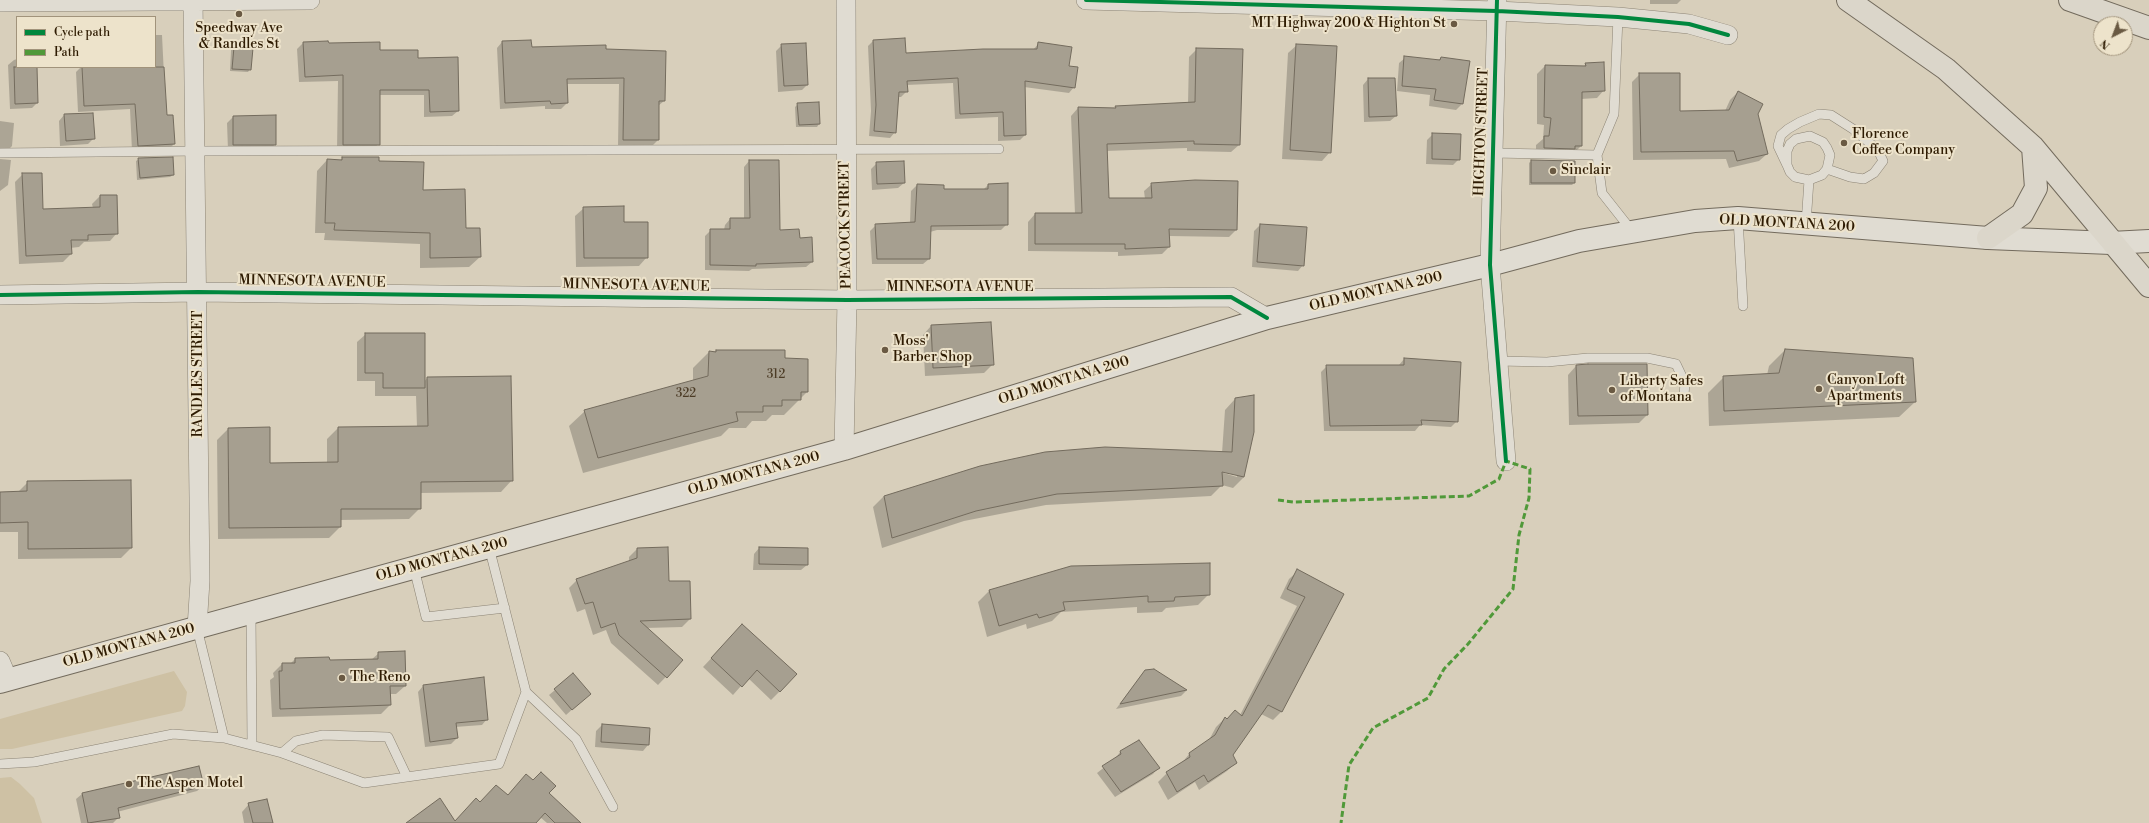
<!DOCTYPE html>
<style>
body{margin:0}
#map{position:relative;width:2149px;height:823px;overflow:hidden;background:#d8cfbb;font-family:"Libre Bodoni",serif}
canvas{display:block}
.legend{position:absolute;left:16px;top:16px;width:140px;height:52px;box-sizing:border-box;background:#ede3cb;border:1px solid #a1937b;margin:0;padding:5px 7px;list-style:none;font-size:12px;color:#2e1b02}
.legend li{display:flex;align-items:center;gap:8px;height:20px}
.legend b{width:20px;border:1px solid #a1937b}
.north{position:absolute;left:2093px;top:16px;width:40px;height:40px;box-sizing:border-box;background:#ede3cb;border:1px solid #a1937b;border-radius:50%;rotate:222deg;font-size:11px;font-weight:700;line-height:16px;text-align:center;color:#2e1b02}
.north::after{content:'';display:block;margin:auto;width:14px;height:18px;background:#6a5a43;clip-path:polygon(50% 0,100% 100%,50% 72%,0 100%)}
</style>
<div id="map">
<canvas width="2149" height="823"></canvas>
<ul class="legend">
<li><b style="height:5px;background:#00873e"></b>Cycle path</li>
<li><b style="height:5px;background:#509939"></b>Path</li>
</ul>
<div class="north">N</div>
</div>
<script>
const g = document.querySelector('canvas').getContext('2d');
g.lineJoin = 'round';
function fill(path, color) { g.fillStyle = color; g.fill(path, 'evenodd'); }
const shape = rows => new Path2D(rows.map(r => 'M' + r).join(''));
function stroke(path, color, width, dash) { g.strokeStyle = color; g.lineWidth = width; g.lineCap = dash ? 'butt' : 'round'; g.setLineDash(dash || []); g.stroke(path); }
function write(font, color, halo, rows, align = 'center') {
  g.font = font + ' "Libre Bodoni",serif'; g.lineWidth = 4; g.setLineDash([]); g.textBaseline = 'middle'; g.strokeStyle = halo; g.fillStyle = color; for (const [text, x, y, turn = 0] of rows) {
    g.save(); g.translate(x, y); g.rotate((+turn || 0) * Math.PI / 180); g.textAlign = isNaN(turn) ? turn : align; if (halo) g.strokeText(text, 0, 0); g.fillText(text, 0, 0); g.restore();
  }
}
const green = shape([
 [174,671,187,692,185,706,182,711,12,749,0,749,0,719],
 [11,777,20,784,34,798,42,823,0,823,0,778]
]);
const shadow = shape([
 [1650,0,1681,0,1677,4,1650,4],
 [155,35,162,35,166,116,174,144,169,149,132,151,130,109,78,112,76,72,81,67,155,67],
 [873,41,905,54,1033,50,1039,43,1068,67,1074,87,1069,93,1024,87,1025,135,1020,140,998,141,998,117,955,119,953,83,906,85,907,91,901,97,898,97,895,132,890,138,869,136,871,111,868,46],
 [502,42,531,48,605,50,664,101,658,106,658,140,652,146,618,145,619,84,566,84,567,103,561,109,545,109,545,106,500,109,497,48],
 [303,43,379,51,417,59,458,111,452,116,424,117,424,95,379,95,378,144,373,150,337,150,338,81,299,82,297,49],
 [782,45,807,85,802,90,778,92,776,51],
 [1297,45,1330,152,1322,161,1282,159,1288,53],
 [234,48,252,49,250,69,248,72,230,71,231,50],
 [1197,49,1242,50,1239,145,1231,152,1187,151,1187,148,1106,151,1108,199,1145,199,1144,191,1152,184,1237,182,1236,230,1229,237,1169,236,1169,247,1162,254,1118,256,1118,252,1028,251,1028,222,1035,214,1075,214,1071,116,1078,108,1114,109,1116,107,1188,103,1189,57],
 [1405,58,1438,60,1441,58,1468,62,1462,104,1456,110,1429,106,1430,95,1397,91,1399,63],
 [17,59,17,67,36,67,37,103,32,108,10,109,8,65,14,60],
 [1586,64,1604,90,1597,98,1581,99,1581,146,1573,154,1536,155,1536,145,1543,139,1544,125,1537,124,1537,74,1545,66,1583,67],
 [1640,74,1679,112,1725,111,1730,100,1738,92,1757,114,1767,154,1759,161,1729,168,1726,159,1633,160,1632,82],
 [1368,79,1396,116,1390,121,1364,122,1363,85],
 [798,104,819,124,817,127,796,127,795,107],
 [64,115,94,138,88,144,60,146,59,121],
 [233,117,275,144,270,150,228,150,227,123],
 [0,121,14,123,12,146,6,152,0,153],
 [1433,134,1459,159,1453,165,1426,164,1427,140],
 [343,158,378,162,422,191,465,229,480,257,469,267,420,268,420,244,324,240,325,233,315,233,317,171,327,160,340,160],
 [0,159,11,160,8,185,0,191],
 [139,159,173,175,170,177,137,180,136,161],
 [749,161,779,231,799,239,812,262,806,267,752,269,749,271,705,270,705,236,711,230,724,230,725,225,730,219,744,219,744,167],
 [1531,161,1574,183,1572,185,1529,185,1529,163],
 [877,163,904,183,898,188,872,190,871,169],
 [23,174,42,210,93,208,92,204,100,196,117,233,110,241,84,242,79,247,70,248,71,254,63,262,19,264,15,182],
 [917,185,943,190,983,190,988,185,1007,224,1001,230,937,230,930,232,929,259,923,264,872,264,870,231,876,225,910,223,911,191],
 [584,208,623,223,647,257,639,266,576,267,575,216],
 [1260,225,1306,228,1303,265,1298,271,1252,267,1254,231],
 [931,326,993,364,984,373,925,376,923,335],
 [366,334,424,382,427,378,512,480,501,492,420,493,420,508,409,519,340,520,340,527,329,538,218,539,217,440,228,429,269,464,327,463,327,439,338,428,417,427,416,396,375,396,375,381,357,381,357,342],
 [1785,350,1915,402,1899,417,1709,426,1708,393,1724,377,1767,375,1769,366],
 [717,351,784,359,807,392,784,415,772,415,766,421,752,421,746,428,729,428,721,436,583,473,569,426,585,411,693,381,693,368,709,352],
 [1404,359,1457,421,1451,427,1420,425,1415,431,1324,431,1321,372,1327,366,1399,365],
 [1576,366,1647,415,1639,423,1569,425,1568,375],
 [1235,399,1253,432,1244,477,1233,488,1222,485,1211,496,1046,505,964,521,882,548,873,507,884,496,1222,453,1225,410],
 [1217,469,1237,474,1237,477,1217,471],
 [28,482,131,548,121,558,18,559,18,532,0,532,0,493,18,492],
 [759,548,807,565,801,570,753,570,754,554],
 [637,549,668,582,690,619,682,627,646,628,682,660,658,685,611,643,606,630,593,635,585,609,577,612,569,588,577,580,629,562,629,557],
 [1298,571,1343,594,1281,712,1273,720,1261,714,1232,755,1236,762,1227,771,1199,790,1195,782,1168,800,1158,782,1167,773,1181,764,1190,753,1209,740,1216,727,1225,718,1227,720,1240,715,1297,606,1280,598,1289,579],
 [989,591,1209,594,1198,605,1166,608,1162,612,1137,613,1137,607,1061,612,1052,621,1027,629,1026,624,987,637,978,602],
 [734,634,780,691,771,700,748,678,733,695,703,667],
 [379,653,405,686,396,694,389,694,390,705,381,714,272,717,270,680,274,677,273,673,282,664,290,664,295,659,329,658,329,661,371,660],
 [1154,670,1186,691,1181,696,1116,709,1140,677,1145,671],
 [423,686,487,719,482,725,455,727,457,738,451,744,425,747,418,692],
 [555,690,584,699,566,715,549,695],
 [602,725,648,745,643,751,595,747,596,731],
 [1120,752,1158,768,1153,774,1115,797,1097,773,1115,759],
 [203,786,197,791,117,812,119,817,113,823,81,823,76,799,82,794],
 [547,793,571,823,547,823,540,817,535,823,408,823,455,822,480,803,507,796],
 [249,804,272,823,244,823,242,812]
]);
const building = shape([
 [905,38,906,53,983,49,1037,49,1038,42,1072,47,1069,66,1078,67,1075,88,1025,81,1026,135,1004,136,1003,112,960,114,958,78,907,81,908,92,899,92,896,133,874,131,876,105,873,40,905,38],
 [531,40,532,47,606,45,606,49,666,51,665,101,659,101,659,140,623,140,624,78,567,79,568,103,551,104,550,101,505,103,502,41,531,40],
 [328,41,329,43,380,42,380,50,418,50,418,58,458,57,459,111,430,112,429,90,380,90,380,145,343,145,343,75,305,77,303,42,328,41],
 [806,43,808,85,784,86,781,44,806,43],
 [1296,44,1337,46,1331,153,1290,150,1296,44],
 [234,47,253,48,251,70,232,69,234,47],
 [1196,48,1243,49,1240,145,1194,144,1194,141,1107,144,1109,198,1152,198,1151,183,1195,180,1238,181,1237,230,1169,229,1170,247,1125,249,1125,244,1035,244,1035,213,1082,213,1078,107,1116,108,1115,106,1195,102,1196,48],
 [1404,56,1440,60,1441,57,1470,61,1463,104,1434,100,1436,89,1402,86,1404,56],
 [1604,62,1605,91,1582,92,1582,146,1575,146,1575,149,1544,148,1544,136,1549,136,1551,118,1544,117,1545,65,1586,66,1585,63,1604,62],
 [14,67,37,67,38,103,15,104,14,67],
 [82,67,164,67,167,115,173,115,175,144,138,146,135,104,84,106,82,67],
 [1639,73,1680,73,1680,111,1729,110,1738,91,1763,104,1758,114,1768,154,1737,161,1734,151,1641,152,1639,73],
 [1368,78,1395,78,1397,116,1369,117,1368,78],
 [819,102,820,124,799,125,797,103,819,102],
 [93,113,95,139,66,141,64,114,93,113],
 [276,115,276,145,233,145,233,116,276,115],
 [1432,133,1461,134,1460,160,1432,159,1432,133],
 [173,157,174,175,140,178,138,158,173,157],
 [342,157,379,157,379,161,424,162,423,190,465,189,466,228,480,228,481,257,430,258,430,233,334,230,335,223,325,223,327,159,342,160,342,157],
 [749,160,779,160,780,230,799,229,800,238,812,237,813,262,756,264,756,266,710,265,710,229,730,229,730,218,750,218,749,160],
 [1531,160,1575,161,1575,183,1531,183,1531,160],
 [904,161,905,183,877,184,876,162,904,161],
 [22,173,42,173,43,209,100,207,100,195,117,195,118,234,88,235,88,240,71,240,72,254,26,256,22,173],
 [1008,183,1008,225,931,226,930,259,877,259,875,224,915,222,917,184,944,185,944,189,988,189,988,184,1008,183],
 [624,206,624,222,648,222,648,258,584,258,583,207,624,206],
 [1260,224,1307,227,1304,266,1257,262,1260,224],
 [991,322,994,365,933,368,931,325,991,322],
 [365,333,425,333,425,388,383,388,383,373,365,373,365,333],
 [1785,349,1913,358,1916,402,1724,411,1723,376,1779,373,1785,349],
 [716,350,785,350,785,358,808,359,808,392,801,392,801,400,782,400,782,406,763,406,763,412,736,412,738,421,598,458,584,410,708,376,709,351,716,352,716,350],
 [1404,358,1461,362,1458,422,1421,420,1422,425,1330,426,1326,365,1404,365,1404,358],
 [1588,364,1647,364,1648,415,1578,416,1576,365,1588,364],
 [511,376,513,481,421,482,421,509,341,509,341,527,229,528,228,428,270,427,270,463,338,462,338,427,428,426,427,377,511,376],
 [1254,395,1254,432,1244,477,1222,472,1223,486,1057,494,976,511,892,538,884,496,980,466,1045,452,1105,447,1232,452,1235,398,1254,395],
 [131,480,132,548,28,549,28,522,0,523,0,492,27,491,27,481,131,480],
 [668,547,669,581,690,581,691,619,640,621,683,660,667,678,619,635,615,623,601,628,593,602,585,604,576,579,637,558,637,548,668,547],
 [759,547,808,548,808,565,759,564,759,547],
 [1210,563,1210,595,1175,597,1174,601,1148,602,1148,596,1063,602,1065,610,1039,618,1037,614,999,626,989,590,1071,566,1210,563],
 [1297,569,1344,594,1282,712,1268,705,1233,755,1237,763,1208,782,1204,775,1177,792,1166,772,1190,757,1189,753,1215,735,1225,717,1227,719,1235,710,1242,716,1305,597,1287,589,1297,569],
 [742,624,797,674,780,692,757,670,742,687,711,658,742,624],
 [405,651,406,686,390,686,391,705,280,709,279,671,282,671,282,663,295,663,295,658,329,657,330,660,378,659,378,652,405,651],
 [1154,669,1187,690,1120,704,1145,670,1154,669],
 [573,673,591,694,572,710,554,689,573,673],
 [484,677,488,720,456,723,458,738,430,742,423,685,484,677],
 [602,724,650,728,649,745,601,742,602,724],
 [1139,740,1160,768,1121,792,1102,766,1121,754,1120,751,1139,740],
 [199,766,204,786,118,808,120,818,88,823,82,793,199,766],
 [541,772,556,786,549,793,581,823,555,823,545,813,536,823,406,823,440,798,455,821,476,798,480,802,496,785,508,795,526,774,533,780,541,772],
 [267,799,273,823,253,823,248,803,267,799]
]);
const service = shape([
 [1618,17,1614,114,1597,155,1602,193,1632,231],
 [0,153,196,151,999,149],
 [1493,153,1597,155],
 [1787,165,1787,151,1790,144,1796,139,1810,136,1823,142,1827,148,1830,155,1827,169,1822,175,1809,180,1795,177,1790,172,1787,165,1778,146,1781,135,1788,129,1800,122,1819,114,1831,115,1853,129,1878,150,1883,161,1874,173,1864,179,1850,177,1827,169],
 [1738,218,1743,306],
 [1806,224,1809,180],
 [1498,361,1547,362,1588,358,1647,358,1676,364,1685,383,1684,395],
 [489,547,526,692],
 [414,568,426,617,505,608],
 [251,613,252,745],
 [197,628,224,738,282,753,364,783,499,764,526,692,576,739,613,807],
 [282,753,296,741,323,735,388,737,407,777],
 [0,764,34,762,173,734,224,738]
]);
const minor = shape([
 [193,0,200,581,197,628],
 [1086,0,1497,11,1618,17,1689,24,1728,35],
 [1497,0,1490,265,1506,461],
 [0,2,310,0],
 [0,295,198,292,847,300,1231,297,1267,318],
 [844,449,847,300,846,0],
 [0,661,8,680]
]);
const secondary = shape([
 [0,682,844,449,1267,318,1490,265,1579,241,1695,221,1738,218,1988,238,2111,243,2149,241]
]);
const motorway = shape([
 [1848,0,1946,69,2033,147,2149,286],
 [2070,0,2149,28],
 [1988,238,2022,214,2036,188,2033,147]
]);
const quiet = shape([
 [1278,500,1293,502,1469,496,1499,479,1506,461,1530,469,1529,498,1519,535,1513,589,1468,644,1444,669,1428,698,1373,728,1349,765,1341,823]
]);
const cycleway = shape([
 [1086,0,1497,11,1618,17,1689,24,1728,35],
 [1497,0,1490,265,1506,461],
 [0,295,198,292,847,300,1231,297,1267,318]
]);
const markers = [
 [239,14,4,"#6a5a43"],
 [1454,24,4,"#6a5a43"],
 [1844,143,4,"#6a5a43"],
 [1553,171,4,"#6a5a43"],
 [885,350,4,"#6a5a43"],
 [1819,389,4,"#6a5a43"],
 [1612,390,4,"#6a5a43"],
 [342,678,4,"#6a5a43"],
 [129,784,4,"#6a5a43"]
];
const numberNames = [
 ["312",776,375],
 ["322",686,394]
];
const poiNames = [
 ["MT Highway 200 & Highton St",1446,24,"right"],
 ["Speedway Ave",239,29,"center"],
 ["& Randles St",239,45,"center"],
 ["Florence",1852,135],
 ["Coffee Company",1852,151],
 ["Sinclair",1561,171],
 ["Moss'",893,342],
 ["Barber Shop",893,358],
 ["Canyon Loft",1827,381],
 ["Apartments",1827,397],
 ["Liberty Safes",1620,382],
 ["of Montana",1620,398],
 ["The Reno",350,678],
 ["The Aspen Motel",137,784]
];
const streetNames = [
 ["HIGHTON STREET",1482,132,-88],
 ["OLD MONTANA 200",1787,224,3],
 ["PEACOCK STREET",846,225,-91],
 ["MINNESOTA AVENUE",312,282,1],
 ["MINNESOTA AVENUE",636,286,1],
 ["MINNESOTA AVENUE",960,288],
 ["OLD MONTANA 200",1376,292,-13],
 ["RANDLES STREET",199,374,-90],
 ["OLD MONTANA 200",1064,381,-17],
 ["OLD MONTANA 200",754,474,-15],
 ["OLD MONTANA 200",442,560,-15],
 ["OLD MONTANA 200",129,646,-15]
];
fill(green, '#cec1a4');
fill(shadow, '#0003');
fill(building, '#a69f90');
stroke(building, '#736b5d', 1);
stroke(service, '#8c8475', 10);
stroke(minor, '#8c8475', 20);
stroke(secondary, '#736b5d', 24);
stroke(motorway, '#736b5d', 24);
stroke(service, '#e0dcd2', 9);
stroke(minor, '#e0dcd2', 19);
stroke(secondary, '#e0dcd2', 22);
stroke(motorway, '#dbd6ca', 22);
stroke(quiet, '#509939', 3, [6, 3]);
stroke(cycleway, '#00873e', 4);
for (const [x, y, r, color] of markers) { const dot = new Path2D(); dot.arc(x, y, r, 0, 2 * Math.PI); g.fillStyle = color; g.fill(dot); stroke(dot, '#ede3cb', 1.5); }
write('12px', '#4c3c26', null, numberNames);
write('14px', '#2e1b02', '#ede3cb', poiNames, 'left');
write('14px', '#2e1b02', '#ede3cb', streetNames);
</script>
